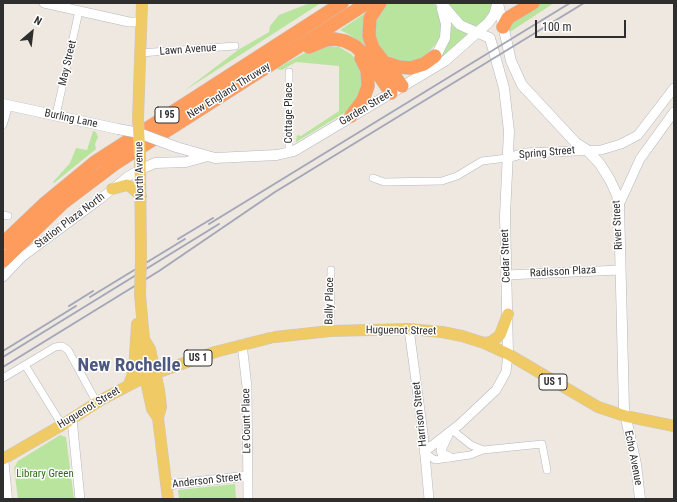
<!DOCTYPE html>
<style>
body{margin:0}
#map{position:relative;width:677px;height:502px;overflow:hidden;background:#efe8e1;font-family:"Roboto Condensed",sans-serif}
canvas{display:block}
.frame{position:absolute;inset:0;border:4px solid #2e2e2e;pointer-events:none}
.north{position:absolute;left:12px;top:12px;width:40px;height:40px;-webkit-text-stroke:3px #fff;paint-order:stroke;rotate:28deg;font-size:11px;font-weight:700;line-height:16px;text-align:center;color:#2e2e2e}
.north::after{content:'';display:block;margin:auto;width:14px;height:18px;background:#2e2e2e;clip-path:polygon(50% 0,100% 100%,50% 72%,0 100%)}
.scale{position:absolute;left:535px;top:20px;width:91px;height:18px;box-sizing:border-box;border:2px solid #2e2e2e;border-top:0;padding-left:5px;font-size:12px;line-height:14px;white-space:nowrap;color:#2e2e2e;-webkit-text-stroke:3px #fff;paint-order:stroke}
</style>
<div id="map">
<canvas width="677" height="502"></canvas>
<div class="frame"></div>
<div class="north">N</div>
<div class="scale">100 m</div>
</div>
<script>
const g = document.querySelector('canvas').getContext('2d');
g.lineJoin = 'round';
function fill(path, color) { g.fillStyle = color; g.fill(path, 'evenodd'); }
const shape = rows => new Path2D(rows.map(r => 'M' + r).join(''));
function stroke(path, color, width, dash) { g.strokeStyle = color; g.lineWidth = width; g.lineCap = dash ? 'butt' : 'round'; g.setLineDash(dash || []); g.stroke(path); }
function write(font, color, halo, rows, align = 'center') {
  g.font = font + ' "Roboto Condensed",sans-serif'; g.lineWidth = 3; g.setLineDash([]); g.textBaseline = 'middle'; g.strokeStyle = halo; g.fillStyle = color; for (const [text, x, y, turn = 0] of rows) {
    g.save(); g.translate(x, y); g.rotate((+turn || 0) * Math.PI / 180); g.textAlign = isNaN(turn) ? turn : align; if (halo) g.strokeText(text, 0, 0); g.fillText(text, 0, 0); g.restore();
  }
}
const green = shape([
 [310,3,321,3,184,91,238,50,269,32,270,26,279,15],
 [386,3,435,3,443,23,442,33,436,44,423,58,413,61,397,61,384,54,374,42,374,18],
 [447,3,492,3,492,8,485,21,477,26,469,25,456,17],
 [541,3,554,3,510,32,509,28,515,18],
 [364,14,366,18,368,46,365,47,350,35,340,30],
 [450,24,466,33,469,36,439,59],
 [325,46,339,47,351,54,359,63,363,76,363,89,359,98,346,112,296,142,297,135,301,136,339,111,339,66,296,62,282,70,276,69,308,51],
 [93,131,96,132,98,137,95,144,96,149,54,183,53,182,70,163,76,148,87,150],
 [60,435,66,437,74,499,18,499,14,468,18,461],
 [235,484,236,499,179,499,178,490]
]);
const minor = shape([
 [140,53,235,46],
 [289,72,289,153],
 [56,115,79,11],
 [3,125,9,105],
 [373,178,384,182,442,181,457,176,482,161,507,158],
 [3,215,8,216],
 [330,331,331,270],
 [25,365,62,425],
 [3,378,55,347,62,346,68,350,97,403],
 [452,430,471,445,483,450],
 [424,452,435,460,470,455,483,450,542,444,547,470]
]);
const tertiary = shape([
 [44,3,129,22,141,22],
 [507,158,525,153,601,150,621,144,638,135,674,88],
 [619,205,640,159,674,112],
 [506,275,620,270],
 [3,277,22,257,99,200,127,177,141,169],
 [409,329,423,433,429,499],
 [242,344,247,387,248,499],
 [72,419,80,499],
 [448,435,441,450,442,454,449,457],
 [424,452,460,424,496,390,506,372,508,354],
 [167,485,248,476]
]);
const secondary = shape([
 [441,3,460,25,490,38,504,88,509,131,505,215,508,354],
 [498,3,511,61,522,85,576,143,587,150,600,164,610,180,617,195,619,205,624,409,636,464,640,499],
 [430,62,438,52,445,38,446,24,442,9],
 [3,104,118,129],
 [176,147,215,158,277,155,294,151,445,61,488,23,494,15,497,5],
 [141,169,155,163,186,162,208,156],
 [3,457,7,499]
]);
const primary = shape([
 [138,119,142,3],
 [140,156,141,256],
 [112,189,127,185,131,187,141,196],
 [140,295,144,339,150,349,159,390,161,407,158,418,168,499],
 [275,337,330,331,409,329,442,332,462,336,484,343,508,354,598,407,625,416,674,426],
 [144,339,141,350,145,377,152,409,158,418],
 [484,343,491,342,500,335,508,314],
 [129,384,134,371,137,324],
 [3,459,62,425,101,400,145,377,215,352,270,338]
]);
const motorway = shape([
 [380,3,370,18,369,36,373,48,402,86],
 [503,27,508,18,533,3],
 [309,47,326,40,335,39,345,41,355,46,366,56,391,93],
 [383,62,399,67,411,68,424,64,435,56],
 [351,116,363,100,368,86,367,70,361,58],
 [3,243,44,204,95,162,342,3],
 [3,261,63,203,116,163,367,3]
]);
const rail = shape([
 [209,224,570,3],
 [178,239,213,218],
 [90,297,185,239],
 [69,306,93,291],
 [3,351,76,306],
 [3,357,219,224],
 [3,367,159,271,275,192,584,3]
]);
const secondaryBridge = shape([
 [118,129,139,133,176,147]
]);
const primaryBridge = shape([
 [138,119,140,156],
 [140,295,141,256]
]);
const shields = [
 [167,115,24],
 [198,358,28],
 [553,382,28]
];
const shieldNames = [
 ["I 95",167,115],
 ["US 1",198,358],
 ["US 1",553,382]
];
const streetNames = [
 ["Lawn Avenue",188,50,-4],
 ["May Street",68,63,-77],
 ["New England Thruway",229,91,-32],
 ["Garden Street",366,108,-31],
 ["Cottage Place",289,113,-90],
 ["Burling Lane",71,119,12],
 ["Spring Street",547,153,-5],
 ["North Avenue",140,171,-91],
 ["Station Plaza North",70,221,-37],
 ["River Street",618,225,-93],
 ["Cedar Street",506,256,-92],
 ["Radisson Plaza",563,272,-3],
 ["Bally Place",330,301,-89],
 ["Huguenot Street",401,331,1],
 ["Huguenot Street",89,408,-31],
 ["Harrison Street",420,414,-96],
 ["Le Count Place",247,421,-91],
 ["Echo Avenue",633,458,79],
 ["Anderson Street",207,481,-6]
];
const parkNames = [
 ["Library Green",45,474]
];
const townNames = [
 ["New Rochelle",129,366]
];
fill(green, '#b9e49e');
stroke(minor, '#b4b7c1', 8);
stroke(tertiary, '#b4b7c1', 10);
stroke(secondary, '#b4b7c1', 11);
stroke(primary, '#c9c9c9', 12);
stroke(motorway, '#c9c9c9', 14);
stroke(minor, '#fff', 7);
stroke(tertiary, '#fff', 9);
stroke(secondary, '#fff', 10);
stroke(primary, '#f0ca64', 11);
stroke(motorway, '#fd9c5d', 13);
stroke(rail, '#a3a7b7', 2);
stroke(secondaryBridge, '#b4b7c1', 11, []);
stroke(primaryBridge, '#c9c9c9', 12, []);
stroke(secondaryBridge, '#fff', 10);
stroke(primaryBridge, '#f0ca64', 11);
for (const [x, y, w] of shields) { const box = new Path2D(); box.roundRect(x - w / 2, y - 8, w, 16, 3); g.fillStyle = '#fff'; g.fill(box); stroke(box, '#2e2e2e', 1); }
write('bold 10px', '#2e2e2e', null, shieldNames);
write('11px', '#2e2e2e', '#fff', streetNames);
write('11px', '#306c1c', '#fff', parkNames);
write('bold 19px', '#4d587f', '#fff', townNames);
</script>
